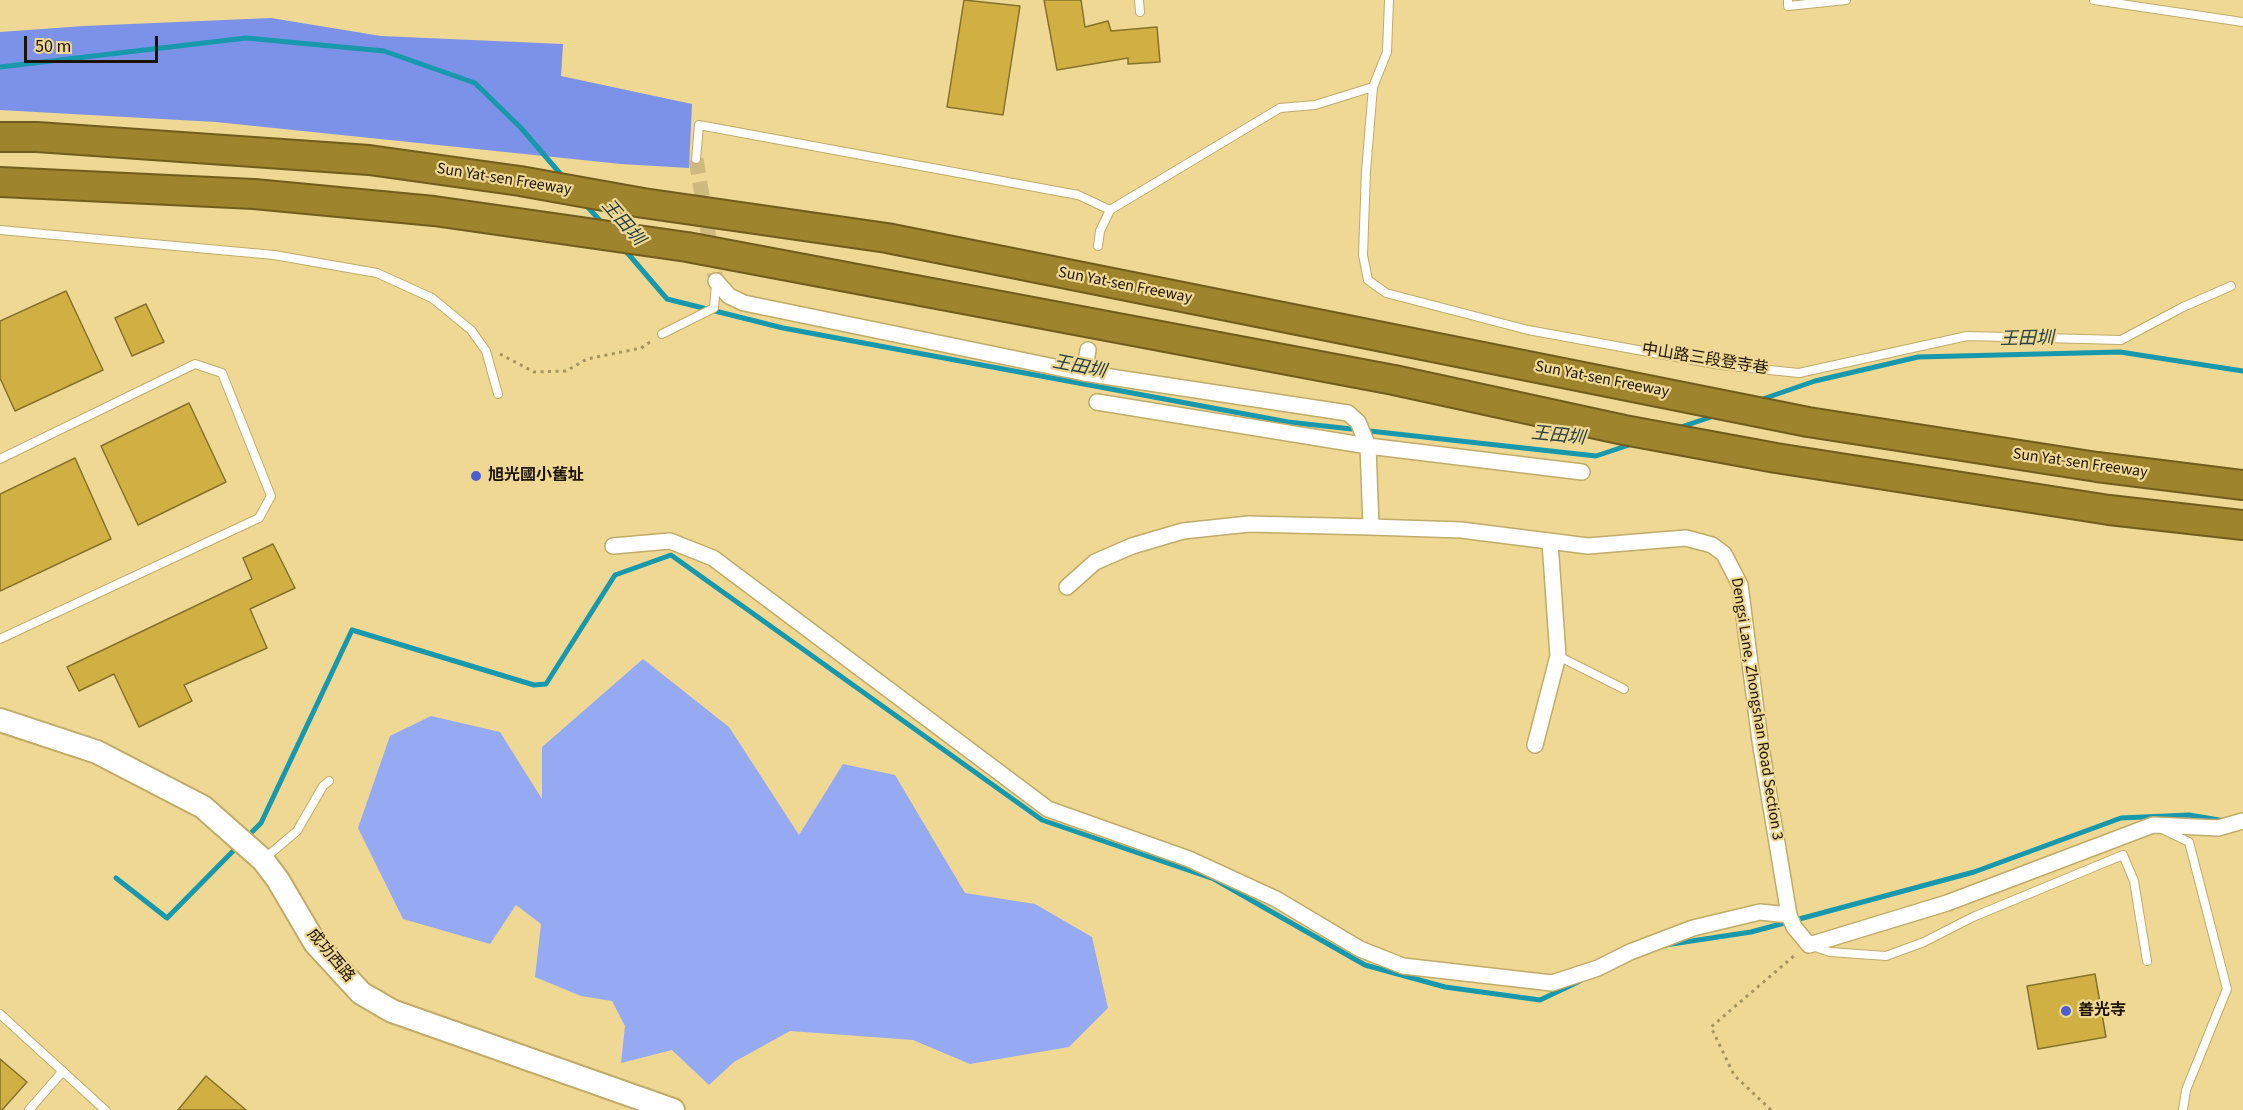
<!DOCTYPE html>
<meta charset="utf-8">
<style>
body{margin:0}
#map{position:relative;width:2243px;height:1110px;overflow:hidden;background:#eed894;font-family:"Source Sans 3",sans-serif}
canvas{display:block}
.scale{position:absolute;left:24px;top:36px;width:134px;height:27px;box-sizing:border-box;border:3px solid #1c1300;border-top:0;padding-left:8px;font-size:18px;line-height:21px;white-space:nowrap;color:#1c1300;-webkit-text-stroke:4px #eed894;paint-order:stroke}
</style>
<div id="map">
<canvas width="2243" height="1110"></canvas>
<div class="scale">50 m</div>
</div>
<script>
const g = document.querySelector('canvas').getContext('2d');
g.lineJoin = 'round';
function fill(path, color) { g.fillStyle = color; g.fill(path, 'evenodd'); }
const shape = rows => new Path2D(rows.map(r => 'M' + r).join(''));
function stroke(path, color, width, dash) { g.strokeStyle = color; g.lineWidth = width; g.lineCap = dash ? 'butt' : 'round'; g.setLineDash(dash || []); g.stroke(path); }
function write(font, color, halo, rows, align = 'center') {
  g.font = font + ' "Source Sans 3","Noto Sans TC",sans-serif'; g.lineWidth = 4.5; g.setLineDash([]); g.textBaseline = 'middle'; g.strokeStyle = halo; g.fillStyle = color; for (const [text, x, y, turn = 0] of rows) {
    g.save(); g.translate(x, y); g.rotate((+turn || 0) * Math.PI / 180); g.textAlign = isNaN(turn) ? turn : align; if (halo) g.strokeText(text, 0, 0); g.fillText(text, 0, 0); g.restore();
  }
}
const green = shape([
 [643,659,729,727,799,835,843,764,895,775,965,893,1035,904,1092,937,1108,1008,1069,1047,970,1064,913,1040,790,1031,734,1062,709,1085,672,1050,621,1063,625,1026,612,1001,581,996,535,977,541,924,516,905,490,944,403,919,358,828,390,736,431,716,500,732,542,799,542,747]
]);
const forest = shape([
 [271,18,381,36,563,44,561,76,692,104,689,168,621,164,216,122,0,110,0,32,84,26]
]);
const stream = shape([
 [0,67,246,38,384,51,475,83,521,128,564,178],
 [585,204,603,224],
 [624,249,667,299,783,328,1288,422,1596,456,1635,443],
 [1757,401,1815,381,1918,357,2120,352,2243,371],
 [1678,428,1717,415],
 [247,837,261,823,352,630,534,685,546,684,615,575,671,555,1042,820,1214,879,1365,965,1445,987,1540,1000,1580,981],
 [116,878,167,918,238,846],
 [1665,945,1751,932,1974,872,2121,818,2189,815,2225,821]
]);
const building = shape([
 [964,0,1020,6,1003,115,947,107,964,0],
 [1044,0,1081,0,1085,27,1108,21,1111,31,1157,27,1160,62,1128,64,1128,58,1057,70,1044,0],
 [66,291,103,370,15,411,0,378,0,321,66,291],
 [146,304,164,342,132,356,115,318,146,304],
 [189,403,226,482,138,525,101,446,189,403],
 [75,458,111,539,0,591,0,494,75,458],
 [273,544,295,588,250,609,267,648,184,685,192,701,139,727,114,674,79,691,67,667,252,579,243,558,273,544],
 [2095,974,2106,1037,2038,1049,2027,986,2095,974],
 [0,1059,27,1082,2,1110,0,1110,0,1059],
 [206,1076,246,1110,178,1110,206,1076]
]);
const streetTunnel = shape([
 [696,159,716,281]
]);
const path = shape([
 [500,354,534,372,566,371,587,359,641,348,653,340],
 [1771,1110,1734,1075,1711,1027,1795,955]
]);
const lane = shape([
 [1139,0,1140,12],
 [1788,0,1788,6,1846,0],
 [2094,0,2243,22],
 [1373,87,1366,171,1363,255,1368,280,1386,293,1528,330,1720,365,1799,373,1967,336,2121,340,2183,307,2231,286],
 [696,159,699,125,1078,195,1110,210],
 [0,230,274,255,377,273,432,298,471,330,486,351,498,394],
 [1098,246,1100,231,1110,210,1280,108,1315,105,1373,87,1387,52,1389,0],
 [662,334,714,308,716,283],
 [0,459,195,364,222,373,271,496,259,518,0,639],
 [1558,656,1624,689],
 [2162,829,2189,842,2227,989,2186,1090,2183,1110],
 [264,859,297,831,323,786,329,781],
 [1812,946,1830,952,1886,956,1924,942,1973,917,2123,855,2134,881,2147,961],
 [0,1014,105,1110],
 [29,1110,63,1071]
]);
const street = shape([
 [716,281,729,296,744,303,1084,373],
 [1088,350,1084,373,1348,413,1358,422,1368,446,1371,527,1461,530,1588,546,1686,538,1712,545,1724,554,1740,585,1760,741,1789,915,1794,927,1809,945,1947,903,2153,825,2218,828,2243,821],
 [1097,402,1368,446,1582,472],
 [613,546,670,541,713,558,1048,809,1189,859,1276,899,1360,949,1403,966,1552,983,1598,968,1630,952,1693,928,1760,912,1789,915],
 [1067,587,1095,562,1132,546,1183,531,1249,524,1371,527],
 [1535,745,1558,656,1550,542]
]);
const secondary = shape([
 [0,720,97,752,203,807,263,860,278,880,315,943,361,993,392,1011,673,1110]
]);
const highway = shape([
 [0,137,37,137,369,160,520,181,643,203,887,238,1808,422,2097,467,2243,485],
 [0,182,254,194,434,211,687,247,1394,380,1624,430,1776,458,2109,510,2243,525]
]);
const markers = [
 [476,476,6,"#4a5dd1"],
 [2066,1011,6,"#4a5dd1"]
];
const streetNames = [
 ["Sun Yat-sen Freeway",504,180,9],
 ["Sun Yat-sen Freeway",1125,286,11],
 ["中山路三段登寺巷",1705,360,9],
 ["Sun Yat-sen Freeway",1602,380,11],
 ["Sun Yat-sen Freeway",2080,464,8],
 ["Dengsi Lane, Zhongshan Road Section 3",1756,709,81],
 ["成功西路",330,956,50]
];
const poiNames = [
 ["旭光國小舊址",488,476],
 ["善光寺",2078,1011]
];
const waterNames = [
 ["王田圳",622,223,49],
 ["王田圳",2027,340,-1],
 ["王田圳",1079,368,11],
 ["王田圳",1558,437,6]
];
fill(green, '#96aaf3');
fill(forest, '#7c92e9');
stroke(stream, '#1798ac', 5);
fill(building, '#d1b043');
stroke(building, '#85712d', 1.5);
stroke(streetTunnel, '#ceba7e', 15, [15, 8]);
stroke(lane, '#c1ab68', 10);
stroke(street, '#c1ab68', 18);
stroke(secondary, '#c1ab68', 26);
stroke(highway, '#705c1d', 32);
stroke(path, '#a59461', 3, [3, 4.5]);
stroke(lane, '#fff', 8);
stroke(street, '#fff', 15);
stroke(secondary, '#fff', 22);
stroke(highway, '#9e842d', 28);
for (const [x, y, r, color] of markers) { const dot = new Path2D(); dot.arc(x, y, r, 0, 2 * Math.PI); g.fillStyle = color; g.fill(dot); stroke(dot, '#eed894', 2); }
write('16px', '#1c1300', '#eed894', streetNames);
write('bold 16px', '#1c1300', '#eed894', poiNames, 'left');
write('italic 18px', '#274045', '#eed894', waterNames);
</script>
